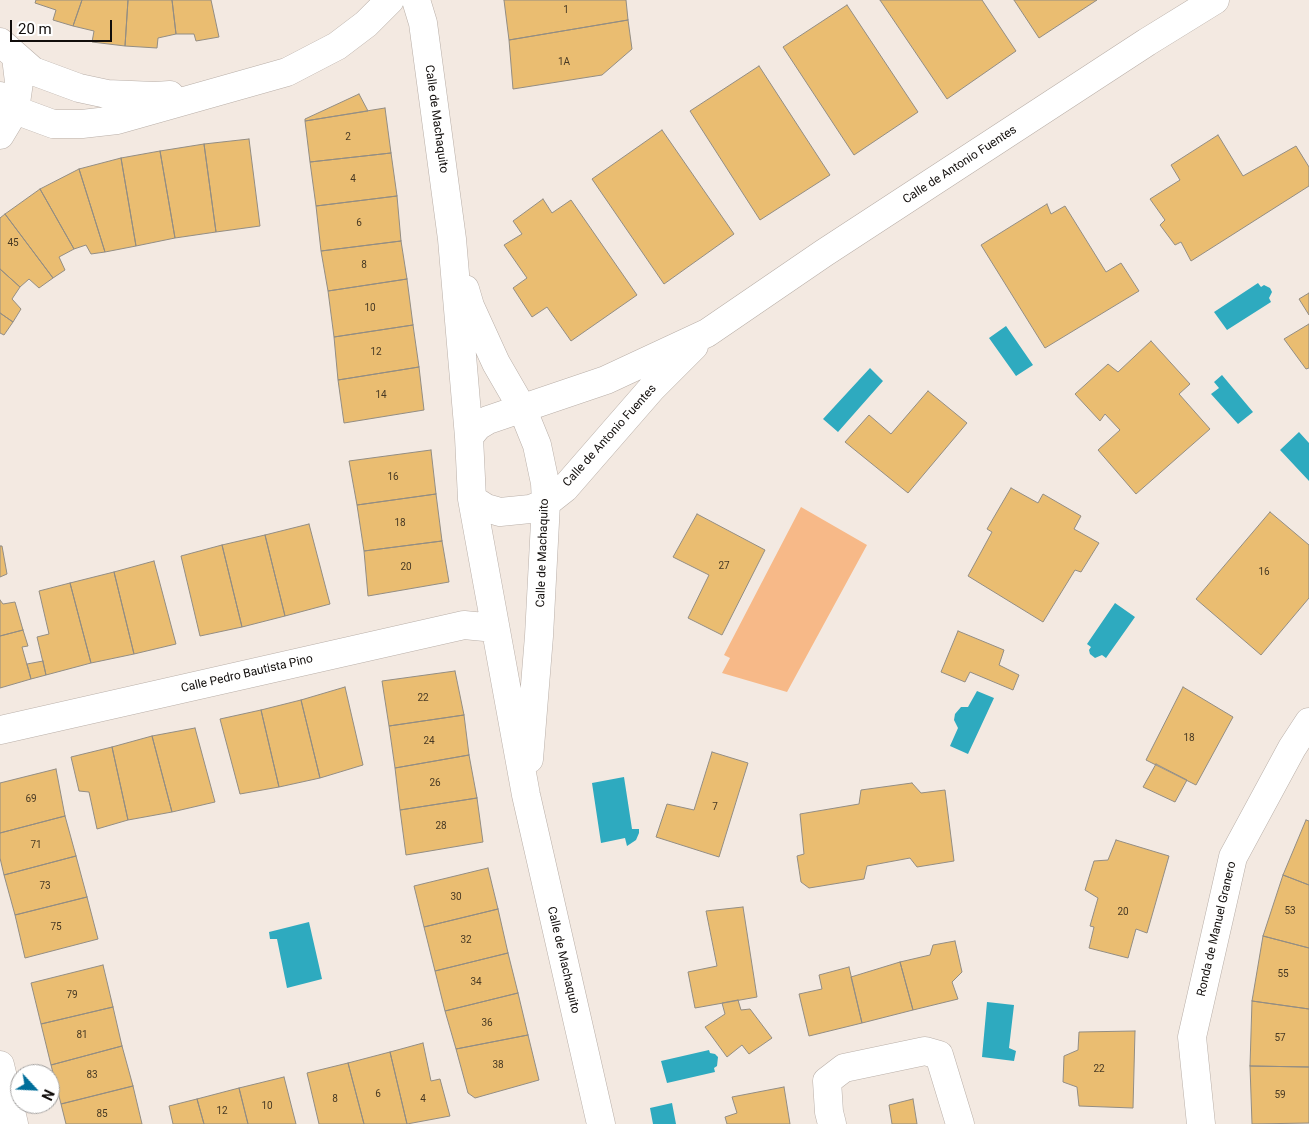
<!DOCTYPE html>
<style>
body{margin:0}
#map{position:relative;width:1309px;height:1124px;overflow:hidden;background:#f3e9e1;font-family:Roboto,sans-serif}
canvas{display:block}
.north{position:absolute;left:10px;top:1064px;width:50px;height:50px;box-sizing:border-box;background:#fff;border:1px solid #a09e9d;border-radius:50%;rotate:115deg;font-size:14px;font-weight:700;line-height:20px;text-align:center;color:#110d0b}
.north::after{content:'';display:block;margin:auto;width:18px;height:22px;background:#006e9a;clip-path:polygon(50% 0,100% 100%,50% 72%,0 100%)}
.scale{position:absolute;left:10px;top:20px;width:102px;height:22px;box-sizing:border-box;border:2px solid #110d0b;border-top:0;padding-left:6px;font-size:15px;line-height:18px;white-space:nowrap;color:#110d0b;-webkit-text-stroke:4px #fff;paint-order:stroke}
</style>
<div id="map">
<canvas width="1309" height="1124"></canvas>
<div class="north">N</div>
<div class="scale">20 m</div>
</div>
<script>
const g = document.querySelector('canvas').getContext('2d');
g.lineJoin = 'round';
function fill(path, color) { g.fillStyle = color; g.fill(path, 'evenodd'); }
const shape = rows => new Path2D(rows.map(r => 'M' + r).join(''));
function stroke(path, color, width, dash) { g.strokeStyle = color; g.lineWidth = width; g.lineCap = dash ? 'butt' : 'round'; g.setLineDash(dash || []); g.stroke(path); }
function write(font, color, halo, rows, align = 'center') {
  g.font = font + ' Roboto,sans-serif'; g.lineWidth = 4; g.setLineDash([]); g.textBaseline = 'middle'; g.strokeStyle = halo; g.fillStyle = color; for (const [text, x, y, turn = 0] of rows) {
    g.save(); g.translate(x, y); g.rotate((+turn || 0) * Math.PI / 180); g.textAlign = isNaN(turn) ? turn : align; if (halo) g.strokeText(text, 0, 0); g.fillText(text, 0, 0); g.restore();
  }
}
const green = shape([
 [801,507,867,545,787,692,722,673,730,658,724,655]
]);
const water = shape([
 [1258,283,1261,287,1264,285,1270,288,1272,292,1269,298,1271,302,1227,330,1214,312],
 [1006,326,1033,365,1016,376,989,338],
 [870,368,883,381,838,432,823,419],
 [1222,375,1253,412,1238,424,1211,394,1219,388,1214,382],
 [1299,432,1309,443,1309,481,1280,450],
 [1115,603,1135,617,1106,658,1102,655,1095,658,1090,654,1089,650,1091,647,1087,644],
 [977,691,994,698,968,754,950,746,958,728,954,720,955,714,961,707,968,707],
 [624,777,632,829,639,829,639,833,636,840,627,846,625,838,601,843,592,783],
 [309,922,322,979,287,988,277,939,270,939,269,932],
 [987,1002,1014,1005,1009,1048,1016,1051,1014,1061,982,1057],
 [709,1050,710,1053,715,1054,718,1057,717,1066,714,1068,715,1072,667,1083,661,1061],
 [672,1103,676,1124,653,1124,650,1108]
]);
const building = shape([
 [36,0,82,0,73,26,53,20,56,10,35,3,36,0],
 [82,0,128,0,125,46,92,42,94,31,73,26,82,0],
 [128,0,172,0,176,34,158,38,157,48,125,46,128,0],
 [172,0,211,0,219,37,196,41,194,34,176,34,172,0],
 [504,0,626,0,628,20,509,40,504,0],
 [880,0,982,0,1016,51,947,99,880,0],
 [1014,0,1097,0,1039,38,1014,0],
 [847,5,918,112,854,155,783,47,847,5],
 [628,20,632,49,602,75,513,89,509,40,628,20],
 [759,66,830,175,760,220,690,111,759,66],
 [359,94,368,111,305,121,305,119,359,94],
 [385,108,391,153,310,162,305,121,385,108],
 [662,130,734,234,664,284,592,179,662,130],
 [1218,135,1243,176,1296,146,1309,167,1309,186,1191,261,1181,242,1175,245,1160,225,1165,220,1150,199,1180,180,1171,165,1218,135],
 [249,139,260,226,216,232,204,144,249,139],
 [204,144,216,232,175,238,160,151,204,144],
 [160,151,175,238,136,246,121,158,160,151],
 [391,153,397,196,316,206,310,162,391,153],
 [121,158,136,246,105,252,79,169,121,158],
 [79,169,105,252,91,254,86,245,74,249,40,189,79,169],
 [40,189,74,249,59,257,65,270,53,278,5,214,40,189],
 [397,196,401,241,321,251,316,206,397,196],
 [543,199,552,213,571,200,637,295,571,341,547,307,532,317,513,288,527,278,504,245,522,234,513,221,543,199],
 [1047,204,1051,214,1065,206,1106,272,1121,263,1139,291,1045,348,981,245,1047,204],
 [5,214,53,278,39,288,29,279,20,287,0,269,0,218,5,214],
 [401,241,407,279,328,291,321,251,401,241],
 [0,269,20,287,12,299,21,309,13,322,0,313,0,269],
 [407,279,413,325,334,337,328,291,407,279],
 [1309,293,1309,315,1299,299,1309,293],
 [0,313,13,322,4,335,0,333,0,313],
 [1309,324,1309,368,1306,369,1284,339,1309,324],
 [413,325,419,367,338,380,334,337,413,325],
 [1151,341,1190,384,1179,394,1210,429,1136,494,1098,450,1120,430,1105,414,1100,421,1075,394,1108,364,1118,372,1151,341],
 [419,367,424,410,344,423,338,380,419,367],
 [928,391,967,423,908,493,845,442,869,415,891,434,928,391],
 [431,450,436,494,357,505,349,461,431,450],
 [1011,488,1038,503,1043,494,1081,516,1074,529,1099,543,1081,572,1075,570,1043,622,968,576,992,532,987,529,1011,488],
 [436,494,442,541,364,551,357,505,436,494],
 [1270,512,1309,545,1309,598,1261,655,1196,599,1270,512],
 [697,514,765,550,722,635,688,618,709,575,673,557,697,514],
 [309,524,330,604,285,616,265,535,309,524],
 [265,535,285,616,242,627,222,545,265,535],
 [442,541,449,582,368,596,364,551,442,541],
 [222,545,242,627,200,636,181,556,222,545],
 [0,546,2,546,7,574,0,577,0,546],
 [154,561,176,644,134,654,114,572,154,561],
 [114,572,134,654,91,663,70,583,114,572],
 [70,583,91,663,46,675,37,637,49,634,39,591,70,583],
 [0,600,3,604,15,602,23,630,0,636,0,600],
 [23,630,28,646,22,647,31,679,0,688,0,636,23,630],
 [958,631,1004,650,999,665,1019,675,1013,690,970,672,965,682,941,672,958,631],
 [43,661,46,675,31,679,27,664,43,661],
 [455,671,464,715,389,726,382,681,455,671],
 [345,687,363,765,320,778,301,700,345,687],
 [1183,687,1233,717,1196,785,1146,760,1183,687],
 [301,700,320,778,279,787,261,710,301,700],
 [261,710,279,787,240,794,220,719,261,710],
 [464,715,469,755,395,768,389,726,464,715],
 [195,728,215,802,172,812,152,736,195,728],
 [152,736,172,812,128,820,112,747,152,736],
 [112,747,128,820,97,829,89,792,79,791,71,757,112,747],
 [712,752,748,763,719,857,656,837,667,804,694,810,712,752],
 [469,755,477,798,400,810,395,768,469,755],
 [1156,764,1187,780,1175,802,1143,787,1156,764],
 [56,769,65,816,0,833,0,783,56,769],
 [912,783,921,793,945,790,954,861,917,867,910,858,867,866,864,879,809,888,801,882,797,856,804,854,800,814,859,804,861,790,912,783],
 [477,798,483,842,406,855,400,810,477,798],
 [65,816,76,856,4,875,0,858,0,833,65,816],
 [1306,820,1309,821,1309,885,1283,875,1306,820],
 [1116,840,1169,856,1147,933,1136,929,1128,958,1089,948,1094,927,1090,926,1098,898,1085,890,1094,861,1108,860,1116,840],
 [76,856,87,897,15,915,4,875,76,856],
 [488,868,498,909,424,927,414,886,488,868],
 [1283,875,1309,885,1309,948,1263,936,1283,875],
 [87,897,98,939,25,958,15,915,87,897],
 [743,907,757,997,695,1008,688,972,717,966,706,911,743,907],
 [498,909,508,953,435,971,424,927,498,909],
 [1263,936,1309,948,1309,1009,1252,1001,1263,936],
 [955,941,962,972,952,982,958,999,913,1010,900,962,930,955,933,945,955,941],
 [508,953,518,993,445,1011,435,971,508,953],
 [900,962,913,1010,862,1023,851,977,900,962],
 [103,965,113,1007,41,1024,31,983,103,965],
 [849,967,862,1023,809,1036,799,994,822,989,819,975,849,967],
 [518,993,528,1035,456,1049,445,1011,518,993],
 [738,1000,741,1010,750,1009,772,1038,749,1054,742,1045,727,1057,705,1027,725,1014,722,1003,738,1000],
 [1252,1001,1309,1009,1309,1067,1250,1066,1252,1001],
 [113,1007,122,1046,51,1065,41,1024,113,1007],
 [1135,1031,1133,1108,1079,1106,1077,1087,1063,1082,1064,1056,1078,1050,1079,1032,1135,1031],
 [528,1035,539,1080,475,1098,468,1093,456,1049,528,1035],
 [423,1043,431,1081,440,1079,450,1116,407,1124,390,1052,423,1043],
 [122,1046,133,1086,61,1104,51,1065,122,1046],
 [390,1052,407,1124,364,1124,348,1063,390,1052],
 [348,1063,364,1124,319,1124,307,1073,348,1063],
 [1250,1066,1309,1067,1309,1123,1252,1124,1250,1066],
 [284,1077,296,1124,248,1124,239,1088,284,1077],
 [133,1086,142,1124,66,1124,61,1104,133,1086],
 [784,1087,790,1124,727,1124,725,1117,737,1113,732,1097,784,1087],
 [239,1088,248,1124,204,1124,197,1099,239,1088],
 [197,1099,204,1124,173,1124,169,1106,197,1099],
 [913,1099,917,1124,892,1124,889,1105,913,1099]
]);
const minor = shape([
 [416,0,423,23,452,239,469,437,472,499,526,795,601,1124],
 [0,42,33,71,79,88,107,94,155,96,170,95],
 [0,96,15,110,53,124,82,124,117,120,287,72,337,46,366,24,390,0],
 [0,135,15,110,19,82,16,57],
 [465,289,470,306,496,363,522,408,537,445,545,483,546,503,539,636,529,759],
 [469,437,478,426,488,420,606,380,707,333,824,253,1147,42,1215,0],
 [472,499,486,508,500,512,530,509,546,503,565,488,652,388,694,346],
 [0,730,464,625,495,628],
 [0,1065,14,1124],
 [832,1124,829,1112,827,1081,844,1068,925,1051,939,1055,960,1124],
 [1201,1124,1192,1037,1233,857,1292,748,1309,722]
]);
const numberNames = [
 ["1",566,10],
 ["1A",564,62],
 ["2",348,137],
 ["4",353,179],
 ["6",359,223],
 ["45",13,243],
 ["8",364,265],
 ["10",370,308],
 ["12",376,352],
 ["14",381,395],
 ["16",393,477],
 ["18",400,523],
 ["27",724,566],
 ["20",406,567],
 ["16",1264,572],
 ["22",423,698],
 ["18",1189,738],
 ["24",429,741],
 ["26",435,783],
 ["69",31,799],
 ["7",715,807],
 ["28",441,826],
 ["71",36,845],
 ["73",45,886],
 ["30",456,897],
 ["53",1290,911],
 ["20",1123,912],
 ["75",56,927],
 ["32",466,940],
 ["55",1283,974],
 ["34",476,982],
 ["79",72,995],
 ["36",487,1023],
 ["81",82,1035],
 ["57",1280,1038],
 ["38",498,1065],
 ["22",1099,1069],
 ["83",92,1075],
 ["6",378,1094],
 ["59",1280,1095],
 ["8",335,1099],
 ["4",423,1099],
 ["10",267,1106],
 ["12",222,1111],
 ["85",102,1114]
];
const streetNames = [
 ["Calle de Machaquito",436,119,82],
 ["Calle de Antonio Fuentes",960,165,-33],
 ["Calle de Antonio Fuentes",610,436,-48],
 ["Calle de Machaquito",543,553,-88],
 ["Calle Pedro Bautista Pino",247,674,-13],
 ["Ronda de Manuel Granero",1217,929,-77],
 ["Calle de Machaquito",563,960,77]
];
fill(green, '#f7b988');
fill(water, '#2eaabf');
fill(building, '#eabd71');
stroke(building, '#938d83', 1);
stroke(minor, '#b9afa8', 29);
stroke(minor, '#fff', 28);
write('10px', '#473924', null, numberNames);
write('12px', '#110d0b', '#fff', streetNames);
</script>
